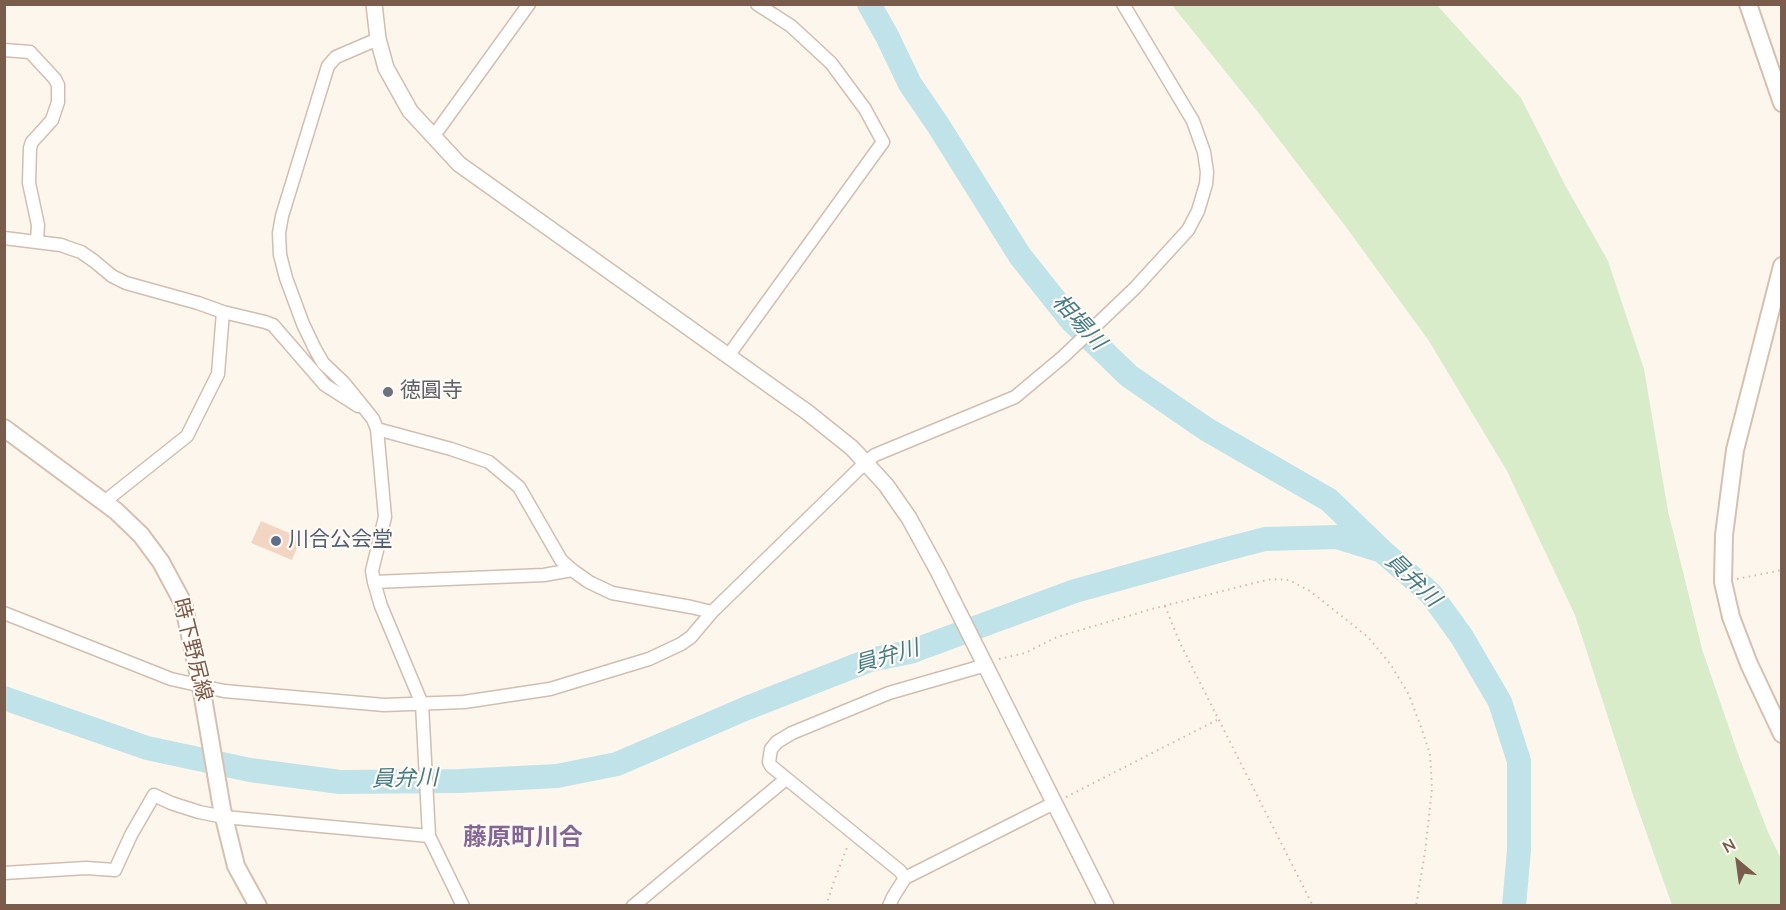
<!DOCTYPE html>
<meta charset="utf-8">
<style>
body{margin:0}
#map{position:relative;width:1786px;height:910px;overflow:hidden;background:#fdf6ec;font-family:"Nunito Sans",sans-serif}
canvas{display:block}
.frame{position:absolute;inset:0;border:6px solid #7a5c4d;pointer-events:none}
.north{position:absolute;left:1708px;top:832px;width:60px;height:60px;-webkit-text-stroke:4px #fffaf3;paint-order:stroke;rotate:331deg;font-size:16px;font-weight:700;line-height:24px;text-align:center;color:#7a5c4d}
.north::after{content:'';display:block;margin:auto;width:21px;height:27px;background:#7a5c4d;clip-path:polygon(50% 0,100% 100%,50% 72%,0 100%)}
</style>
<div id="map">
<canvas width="1786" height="910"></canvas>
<div class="frame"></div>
<div class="north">N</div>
</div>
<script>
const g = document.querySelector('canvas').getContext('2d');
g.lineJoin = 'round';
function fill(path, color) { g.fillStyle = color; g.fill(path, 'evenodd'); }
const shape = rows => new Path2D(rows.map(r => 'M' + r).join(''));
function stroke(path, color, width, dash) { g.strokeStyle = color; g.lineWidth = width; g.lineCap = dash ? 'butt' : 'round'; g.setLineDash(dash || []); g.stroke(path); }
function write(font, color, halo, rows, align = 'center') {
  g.font = font + ' "Nunito Sans","Noto Sans JP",sans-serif'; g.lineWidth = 4.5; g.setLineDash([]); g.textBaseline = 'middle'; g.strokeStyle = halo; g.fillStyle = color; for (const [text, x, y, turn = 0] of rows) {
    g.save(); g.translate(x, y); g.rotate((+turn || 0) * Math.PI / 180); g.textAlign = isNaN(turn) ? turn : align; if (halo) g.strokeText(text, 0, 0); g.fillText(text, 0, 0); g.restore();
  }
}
const green = shape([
 [1172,5,1437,5,1521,98,1565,185,1608,261,1644,369,1668,511,1702,649,1738,754,1768,832,1781,859,1781,905,1672,905,1633,795,1575,615,1507,471,1429,341,1346,227,1257,111]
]);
const river = shape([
 [869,4,887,36,910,84,938,125,1020,256,1071,320,1129,376,1206,429,1329,500,1382,551,1431,594,1462,637,1500,702,1519,761,1519,850,1514,906],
 [4,698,147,748,250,770,340,782,460,781,557,776,617,764,747,708,870,660,910,652,1075,591,1219,551,1265,539,1337,537,1382,551]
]);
const building = shape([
 [261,521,301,538,292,560,251,543]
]);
const path = shape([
 [1737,579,1782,570],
 [1165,606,1180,643,1313,906],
 [999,659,1025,653,1057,637,1084,629,1152,609,1258,582,1272,579,1289,580,1310,591,1368,637,1391,665,1409,695,1421,727,1430,754,1432,789,1425,852,1416,906],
 [4,739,5,740],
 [1066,797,1219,719],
 [826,906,834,881,848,845]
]);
const minor = shape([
 [378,39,336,57,328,66,282,216,279,233,280,255,286,278,303,324,315,349,323,363,344,383,373,419,377,429,385,517,372,571,374,582,381,606,422,704,429,836,463,906],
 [4,50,30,52,55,79,58,85,58,102,52,120,32,142,30,148,29,183,38,225,37,242],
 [433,137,529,4],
 [4,238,61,245,72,249,81,252,94,261,112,276,126,283,198,303,223,312,265,322,273,325,325,385,358,406],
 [728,356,883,142,865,109,831,63,791,26,757,4],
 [377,429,451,449,489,462,519,487,561,560,572,570,589,582,612,593,691,607,712,612],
 [104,502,187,436,218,374,223,312],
 [374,582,544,575,572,570],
 [4,613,171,679,224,691,384,705,464,702,550,689,649,659,681,644,691,637,712,612,866,462,875,455,1015,397,1064,356,1135,288,1188,230,1198,211,1206,184,1207,172,1204,152,1193,121,1123,4],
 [4,873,86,868,115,870,131,835,154,795,171,803,199,812,224,817,429,836],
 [905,878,900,871,771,766,769,762,771,749,777,742,792,733,889,693,986,665],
 [633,906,786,779],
 [889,906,893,897,905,878,1054,803]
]);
const tertiary = shape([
 [374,4,378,39,386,68,410,111,459,164,807,412,852,448,886,485,909,518,938,571,1106,906]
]);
const secondary = shape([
 [1748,4,1782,103],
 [1782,266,1735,450,1724,535,1723,582,1731,617,1749,664,1782,734],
 [4,428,116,511,141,535,161,562,183,603,201,686,222,809,236,866,258,906]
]);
const markers = [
 [388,392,6,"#6b7280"],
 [276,541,6,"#5c6f8a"]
];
const worshipNames = [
 ["徳圓寺",400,392]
];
const serviceNames = [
 ["川合公会堂",288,541]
];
const streetNames = [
 ["時下野尻線",191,650,76]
];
const waterNames = [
 ["相場川",1078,323,47],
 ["員弁川",1412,581,44],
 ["員弁川",887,658,-16],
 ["員弁川",405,780,-1]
];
const quarterNames = [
 ["藤原町川合",523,839]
];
fill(green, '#d8ecc9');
stroke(river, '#bfe3e8', 24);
fill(building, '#f3d5c3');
stroke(minor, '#d1beb0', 15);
stroke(tertiary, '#d1beb0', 18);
stroke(secondary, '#d6c0b0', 20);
stroke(path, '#d9b8a5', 2, [1.5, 4.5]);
stroke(minor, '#fff', 12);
stroke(tertiary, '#fff', 15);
stroke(secondary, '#fff', 16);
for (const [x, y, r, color] of markers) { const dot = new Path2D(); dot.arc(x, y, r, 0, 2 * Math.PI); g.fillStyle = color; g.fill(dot); stroke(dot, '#fffaf3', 2); }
write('21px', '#5b616d', '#fffaf3', worshipNames, 'left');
write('21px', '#4e5e75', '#fffaf3', serviceNames, 'left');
write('21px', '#7a5c4d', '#fffaf3', streetNames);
write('italic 22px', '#437c86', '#fffaf3', waterNames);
write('bold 24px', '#846695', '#fffaf3', quarterNames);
</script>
